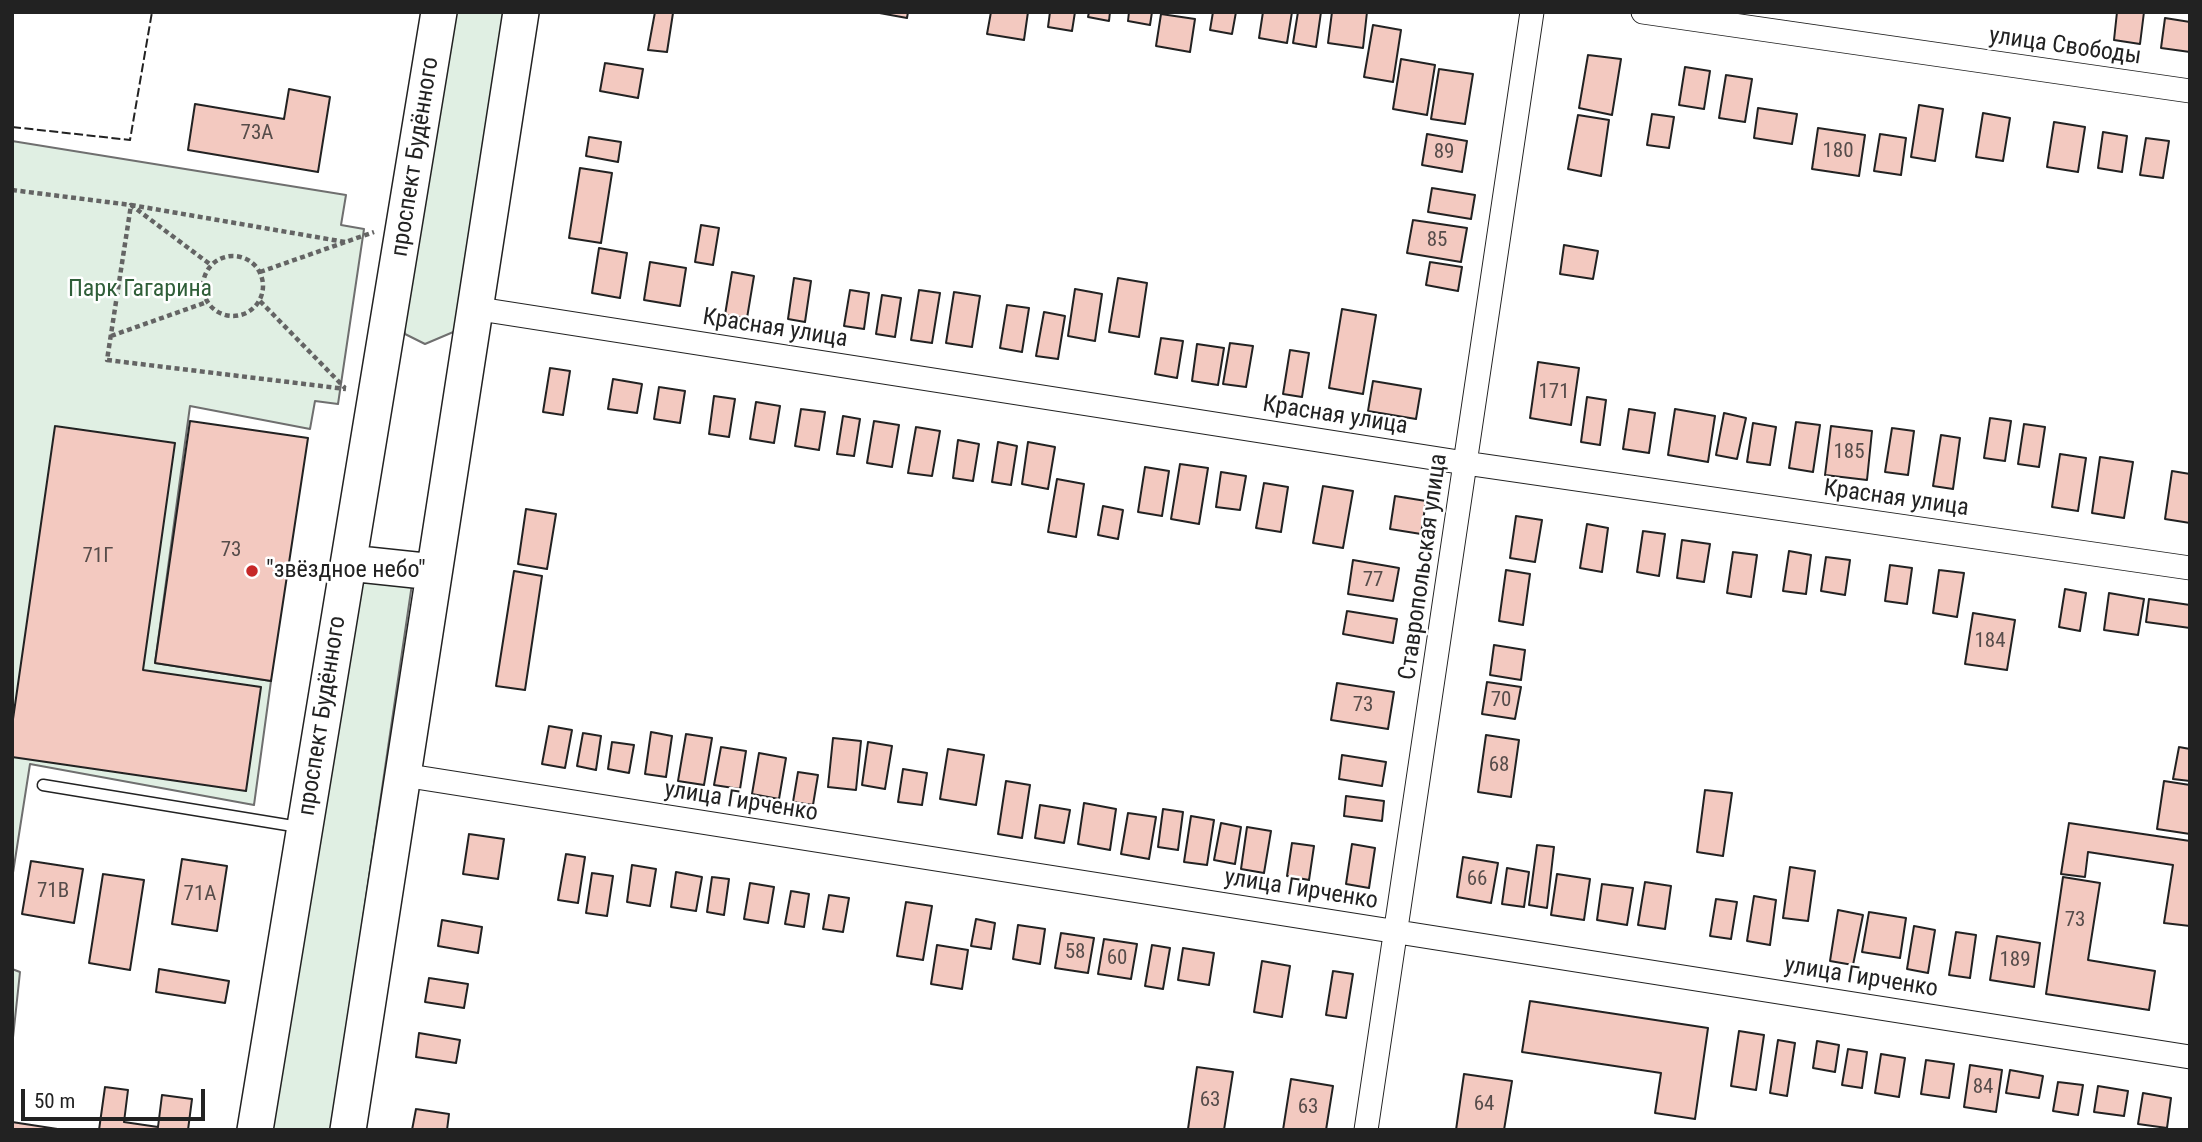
<!DOCTYPE html>
<meta charset="utf-8">
<style>
body{margin:0}
#map{position:relative;width:2202px;height:1142px;overflow:hidden;background:#fff;font-family:"Roboto Condensed",sans-serif}
canvas{display:block}
.frame{position:absolute;inset:0;border:14px solid #222;pointer-events:none}
.scale{position:absolute;left:21px;top:1089px;width:184px;height:32px;box-sizing:border-box;border:4px solid #222;border-top:0;padding-left:9px;font-size:21px;line-height:24px;white-space:nowrap;color:#222;-webkit-text-stroke:5px #fff;paint-order:stroke}
</style>
<div id="map">
<canvas width="2202" height="1142"></canvas>
<div class="frame"></div>
<div class="scale">50 m</div>
</div>
<script>
const g = document.querySelector('canvas').getContext('2d');
g.lineJoin = 'round';
function fill(path, color) { g.fillStyle = color; g.fill(path, 'evenodd'); }
const shape = rows => new Path2D(rows.map(r => 'M' + r).join(''));
function stroke(path, color, width, dash) { g.strokeStyle = color; g.lineWidth = width; g.lineCap = dash ? 'butt' : 'round'; g.setLineDash(dash || []); g.stroke(path); }
function write(font, color, halo, rows, align = 'center') {
  g.font = font + ' "Roboto Condensed",sans-serif'; g.lineWidth = 5; g.setLineDash([]); g.textBaseline = 'middle'; g.strokeStyle = halo; g.fillStyle = color; for (const [text, x, y, turn = 0] of rows) {
    g.save(); g.translate(x, y); g.rotate((+turn || 0) * Math.PI / 180); g.textAlign = isNaN(turn) ? turn : align; if (halo) g.strokeText(text, 0, 0); g.fillText(text, 0, 0); g.restore();
  }
}
const green = shape([
 [452,12,507,12,458,330,425,344,405,334,400,313,452,12],
 [12,141,346,195,341,225,364,229,338,404,315,401,310,429,190,406,155,663,271,681,254,805,30,764,12,879,12,141],
 [361,577,412,584,332,1130,269,1130,361,577],
 [12,969,20,972,12,1047,12,969]
]);
const building = shape([
 [655,12,673,13,667,52,648,50,655,12],
 [874,12,908,12,907,18,874,12],
 [991,12,1028,12,1024,40,987,34,991,12],
 [1050,12,1075,12,1072,31,1048,27,1050,12],
 [1089,12,1110,12,1109,21,1088,17,1089,12],
 [1129,12,1152,12,1150,25,1128,21,1129,12],
 [1213,12,1236,12,1232,34,1210,30,1213,12],
 [1263,12,1292,12,1287,43,1259,38,1263,12],
 [1298,12,1321,12,1316,47,1293,43,1298,12],
 [1332,12,1367,12,1363,48,1328,43,1332,12],
 [2117,12,2144,12,2140,44,2114,40,2117,12],
 [1161,14,1195,19,1190,52,1156,46,1161,14],
 [2165,18,2190,22,2190,52,2161,48,2165,18],
 [1373,25,1401,30,1393,82,1364,77,1373,25],
 [1588,55,1621,59,1612,115,1579,108,1588,55],
 [1401,59,1435,65,1427,115,1393,109,1401,59],
 [605,63,643,69,638,98,600,91,605,63],
 [1685,67,1710,71,1704,109,1679,105,1685,67],
 [1439,69,1473,74,1465,124,1431,119,1439,69],
 [1726,75,1752,79,1745,122,1719,118,1726,75],
 [289,89,330,97,318,172,188,150,195,104,284,119,289,89],
 [1919,105,1943,109,1935,161,1911,157,1919,105],
 [1758,108,1797,114,1792,144,1754,138,1758,108],
 [1983,113,2010,118,2003,161,1976,157,1983,113],
 [1652,114,1674,117,1669,148,1647,145,1652,114],
 [1578,115,1609,120,1601,176,1568,169,1578,115],
 [2054,122,2085,127,2078,172,2047,167,2054,122],
 [1818,128,1865,135,1859,176,1812,169,1818,128],
 [2103,132,2127,136,2122,172,2098,168,2103,132],
 [1427,134,1467,141,1462,172,1422,165,1427,134],
 [1880,134,1906,138,1901,175,1874,171,1880,134],
 [589,137,621,142,618,162,586,156,589,137],
 [2146,138,2169,141,2163,178,2140,175,2146,138],
 [580,168,612,173,601,243,569,238,580,168],
 [1432,188,1475,195,1471,219,1428,212,1432,188],
 [1413,220,1467,228,1461,262,1407,253,1413,220],
 [701,225,719,228,713,265,695,262,701,225],
 [1564,245,1598,251,1593,279,1560,274,1564,245],
 [599,248,627,253,620,298,592,293,599,248],
 [650,262,686,268,680,306,644,300,650,262],
 [1430,262,1462,267,1458,291,1426,285,1430,262],
 [732,272,754,276,747,318,725,315,732,272],
 [794,278,811,281,805,322,788,319,794,278],
 [1118,278,1147,283,1139,337,1109,332,1118,278],
 [1075,289,1102,294,1095,341,1068,336,1075,289],
 [850,290,869,293,864,329,844,326,850,290],
 [919,290,940,293,932,343,911,340,919,290],
 [954,292,980,296,972,347,946,343,954,292],
 [882,295,901,298,895,337,876,334,882,295],
 [1007,305,1029,308,1022,352,1000,348,1007,305],
 [1342,309,1376,315,1363,394,1329,388,1342,309],
 [1044,312,1065,316,1058,359,1036,356,1044,312],
 [1161,338,1183,341,1177,378,1155,374,1161,338],
 [1230,343,1253,346,1246,387,1223,384,1230,343],
 [1197,344,1224,348,1218,385,1192,381,1197,344],
 [1290,350,1309,353,1302,397,1283,394,1290,350],
 [1538,362,1579,368,1571,425,1530,418,1538,362],
 [550,368,570,371,563,415,543,412,550,368],
 [613,379,642,384,637,413,608,409,613,379],
 [1373,381,1421,389,1416,419,1368,411,1373,381],
 [659,387,685,391,680,423,654,419,659,387],
 [714,396,735,399,729,437,709,434,714,396],
 [1587,397,1606,400,1600,445,1581,442,1587,397],
 [756,402,780,406,774,443,750,439,756,402],
 [801,409,825,412,819,450,795,446,801,409],
 [1629,409,1655,413,1649,453,1623,449,1629,409],
 [1675,409,1715,416,1708,462,1668,455,1675,409],
 [1724,413,1746,418,1737,459,1716,455,1724,413],
 [843,416,860,419,854,456,837,454,843,416],
 [1990,418,2011,421,2005,461,1984,458,1990,418],
 [190,421,308,438,271,681,155,663,190,421],
 [874,421,899,425,892,467,867,463,874,421],
 [1796,422,1820,425,1813,472,1789,468,1796,422],
 [1753,423,1776,427,1770,465,1747,462,1753,423],
 [2024,424,2045,427,2039,467,2018,464,2024,424],
 [55,426,175,443,143,670,261,687,246,791,12,757,12,726,55,426],
 [1831,426,1872,431,1867,480,1825,475,1831,426],
 [916,427,940,431,932,476,908,473,916,427],
 [1892,428,1914,431,1908,475,1885,472,1892,428],
 [1941,435,1960,438,1953,489,1933,486,1941,435],
 [958,440,979,444,973,481,953,478,958,440],
 [998,442,1017,446,1011,485,992,482,998,442],
 [1028,442,1055,447,1048,489,1022,484,1028,442],
 [2060,454,2086,458,2078,511,2052,507,2060,454],
 [2100,457,2133,462,2124,518,2092,513,2100,457],
 [1180,464,1208,468,1199,524,1171,519,1180,464],
 [1145,467,1169,471,1162,516,1138,512,1145,467],
 [2172,471,2190,474,2190,523,2165,519,2172,471],
 [1221,472,1246,476,1240,510,1216,507,1221,472],
 [1057,479,1084,484,1076,537,1048,532,1057,479],
 [1264,483,1288,487,1281,532,1256,528,1264,483],
 [1323,486,1353,491,1343,548,1313,543,1323,486],
 [1395,496,1426,501,1421,534,1390,529,1395,496],
 [1103,506,1123,510,1118,539,1098,535,1103,506],
 [526,509,556,514,547,569,518,564,526,509],
 [1516,516,1542,520,1535,562,1510,558,1516,516],
 [1587,524,1608,528,1602,572,1580,568,1587,524],
 [1643,531,1665,534,1659,576,1637,572,1643,531],
 [1682,540,1710,544,1704,582,1677,578,1682,540],
 [1789,551,1811,555,1806,594,1783,591,1789,551],
 [1733,552,1757,555,1751,597,1727,593,1733,552],
 [1826,557,1850,560,1845,595,1821,591,1826,557],
 [1353,560,1399,568,1393,601,1348,594,1353,560],
 [1890,565,1912,568,1907,604,1885,601,1890,565],
 [1506,570,1530,574,1523,625,1499,621,1506,570],
 [1939,570,1964,573,1957,617,1933,613,1939,570],
 [514,571,542,576,525,690,496,686,514,571],
 [2065,589,2086,593,2080,631,2059,627,2065,589],
 [2109,593,2144,599,2138,635,2104,630,2109,593],
 [2149,599,2190,605,2190,628,2146,622,2149,599],
 [1347,611,1397,619,1393,643,1343,634,1347,611],
 [1973,613,2015,620,2007,670,1965,664,1973,613],
 [1494,645,1525,650,1521,680,1490,675,1494,645],
 [1487,682,1521,687,1515,719,1482,714,1487,682],
 [1337,683,1394,692,1388,729,1331,720,1337,683],
 [549,726,572,730,565,768,542,764,549,726],
 [651,732,672,736,666,777,645,774,651,732],
 [583,733,601,736,596,770,577,766,583,733],
 [686,734,712,738,704,785,678,781,686,734],
 [1486,735,1519,740,1511,797,1478,792,1486,735],
 [833,738,861,741,856,790,828,787,833,738],
 [612,742,634,745,629,773,608,769,612,742],
 [868,742,892,746,885,789,862,785,868,742],
 [721,747,746,751,740,789,714,785,721,747],
 [2179,747,2190,749,2190,781,2173,779,2179,747],
 [948,749,984,755,976,805,940,799,948,749],
 [759,753,786,758,779,799,752,794,759,753],
 [1342,755,1386,762,1382,786,1339,779,1342,755],
 [903,769,927,773,922,805,898,802,903,769],
 [798,772,818,775,813,805,793,802,798,772],
 [1006,781,1030,785,1022,838,998,834,1006,781],
 [2164,781,2190,785,2190,834,2157,829,2164,781],
 [1705,790,1732,793,1723,856,1697,852,1705,790],
 [1346,796,1384,801,1382,821,1344,816,1346,796],
 [1084,803,1116,809,1110,850,1078,844,1084,803],
 [1040,805,1070,810,1064,843,1035,838,1040,805],
 [1163,809,1183,812,1178,850,1158,847,1163,809],
 [1128,813,1156,817,1149,859,1121,854,1128,813],
 [1191,816,1214,820,1207,865,1184,862,1191,816],
 [1221,823,1241,827,1235,864,1214,860,1221,823],
 [2069,823,2190,841,2190,926,2164,923,2173,865,2088,852,2085,877,2061,874,2069,823],
 [1247,827,1271,831,1264,873,1241,869,1247,827],
 [469,834,504,839,498,879,463,874,469,834],
 [1292,843,1314,846,1309,880,1287,876,1292,843],
 [1352,844,1375,848,1369,888,1346,884,1352,844],
 [1537,845,1554,847,1547,908,1529,905,1537,845],
 [566,854,585,857,578,903,558,900,566,854],
 [1463,857,1498,863,1491,903,1457,897,1463,857],
 [182,859,227,866,217,931,172,924,182,859],
 [31,861,83,869,74,923,22,914,31,861],
 [632,865,656,869,650,906,627,902,632,865],
 [1790,867,1815,871,1808,921,1783,918,1790,867],
 [1507,868,1529,872,1524,907,1502,904,1507,868],
 [676,872,702,877,696,911,671,907,676,872],
 [592,873,613,876,607,916,586,913,592,873],
 [103,874,144,880,130,970,89,963,103,874],
 [1557,874,1590,879,1584,920,1551,915,1557,874],
 [712,877,729,879,724,915,707,912,712,877],
 [2063,877,2100,883,2088,960,2155,971,2149,1010,2046,994,2063,877],
 [1645,882,1671,886,1665,929,1638,925,1645,882],
 [750,883,774,887,768,923,744,919,750,883],
 [1602,884,1633,888,1627,925,1597,920,1602,884],
 [791,891,809,894,804,927,785,924,791,891],
 [829,895,849,898,843,932,823,929,829,895],
 [1754,896,1776,900,1770,945,1747,941,1754,896],
 [1716,899,1737,902,1731,939,1710,936,1716,899],
 [906,902,932,906,923,960,897,956,906,902],
 [1838,910,1863,915,1853,965,1830,961,1838,910],
 [1869,912,1906,918,1900,958,1862,952,1869,912],
 [976,919,995,923,991,949,971,946,976,919],
 [442,920,482,927,478,953,438,946,442,920],
 [1018,925,1045,929,1040,964,1013,959,1018,925],
 [1914,926,1935,930,1928,973,1907,969,1914,926],
 [1956,932,1976,935,1970,978,1949,975,1956,932],
 [1061,933,1094,938,1088,973,1055,968,1061,933],
 [1997,936,2040,943,2034,987,1990,980,1997,936],
 [1104,939,1137,944,1131,979,1098,974,1104,939],
 [937,945,968,950,962,989,931,984,937,945],
 [1152,945,1170,948,1163,989,1145,986,1152,945],
 [1183,948,1214,953,1209,985,1178,980,1183,948],
 [1262,961,1290,966,1282,1017,1254,1012,1262,961],
 [159,969,229,981,225,1003,156,992,159,969],
 [1333,971,1353,974,1346,1018,1326,1015,1333,971],
 [429,978,468,984,464,1008,425,1002,429,978],
 [1530,1001,1708,1028,1695,1119,1655,1113,1661,1073,1522,1052,1530,1001],
 [1739,1031,1764,1035,1756,1090,1731,1086,1739,1031],
 [419,1033,460,1040,456,1063,416,1057,419,1033],
 [1778,1040,1795,1043,1787,1096,1770,1093,1778,1040],
 [1817,1041,1839,1045,1835,1072,1813,1068,1817,1041],
 [1848,1049,1867,1052,1862,1088,1842,1085,1848,1049],
 [1881,1054,1905,1058,1899,1097,1875,1093,1881,1054],
 [1926,1060,1954,1064,1949,1098,1921,1094,1926,1060],
 [1970,1065,2002,1070,1996,1112,1964,1107,1970,1065],
 [1197,1067,1233,1072,1224,1130,1188,1129,1197,1067],
 [2010,1070,2043,1076,2039,1098,2006,1093,2010,1070],
 [1464,1074,1512,1081,1504,1130,1456,1130,1464,1074],
 [1291,1079,1333,1086,1326,1130,1283,1130,1291,1079],
 [2058,1082,2083,1085,2078,1115,2053,1111,2058,1082],
 [2098,1086,2128,1091,2124,1116,2094,1112,2098,1086],
 [105,1087,128,1090,124,1122,158,1127,162,1095,192,1099,188,1130,99,1130,105,1087],
 [2143,1093,2171,1098,2167,1128,2138,1124,2143,1093],
 [416,1109,449,1114,447,1130,412,1130,416,1109],
 [12,1122,64,1130,12,1130,12,1122]
]);
const path = shape([
 [12,190,131,205,211,265],
 [345,242,131,205,107,360,346,389],
 '203 286a30 30 0 1 1 60 0a30 30 0 1 1-60 0Z',
 [260,272,374,232],
 [260,301,345,388],
 [111,336,207,302]
]);
const lane = shape([
 [43,785,299,827]
]);
const street = shape([
 [1643,12,2190,91],
 [473,308,1465,463,2190,568],
 [403,775,2190,1057],
 [1366,1130,1532,12]
]);
const primary = shape([
 [349,563,434,572],
 [255,1130,439,12],
 [348,1130,521,12]
]);
const fence = shape([
 [12,127,130,140,152,12]
]);
const markers = [
 [252,571,7,"#c62828"]
];
const numberNames = [
 ["73А",257,134],
 ["180",1838,152],
 ["89",1444,153],
 ["85",1437,241],
 ["171",1554,393],
 ["185",1849,453],
 ["73",231,551],
 ["71Г",98,557],
 ["77",1373,581],
 ["184",1990,642],
 ["70",1501,701],
 ["73",1363,706],
 ["68",1499,766],
 ["66",1477,880],
 ["71В",53,892],
 ["71А",200,895],
 ["73",2075,921],
 ["58",1075,953],
 ["60",1117,959],
 ["189",2015,961],
 ["84",1983,1088],
 ["63",1210,1101],
 ["64",1484,1105],
 ["63",1308,1108]
];
const streetNames = [
 ["улица Свободы",2065,47,8],
 ["проспект Будённого",416,157,-81],
 ["Красная улица",775,329,9],
 ["Красная улица",1335,416,9],
 ["Красная улица",1896,499,8],
 ["Ставропольская улица",1424,567,-82],
 ["проспект Будённого",323,716,-81],
 ["улица Гирченко",741,802,9],
 ["улица Гирченко",1301,890,9],
 ["улица Гирченко",1861,978,9]
];
const parkNames = [
 ["Парк Гагарина",140,290]
];
const poiNames = [
 ["\"звёздное небо\"",266,571]
];
fill(green, '#e0efe3');
stroke(green, '#6f6f6f', 2);
fill(building, '#f3c9c0');
stroke(building, '#222', 2);
stroke(lane, '#222', 13);
stroke(street, '#222', 25);
stroke(primary, '#222', 38);
stroke(path, '#646464', 4.5, [5, 3.5]);
stroke(lane, '#fff', 10);
stroke(street, '#fff', 23);
stroke(primary, '#fff', 35);
stroke(fence, '#222', 2, [9, 3.5]);
for (const [x, y, r, color] of markers) { const dot = new Path2D(); dot.arc(x, y, r, 0, 2 * Math.PI); g.fillStyle = color; g.fill(dot); stroke(dot, '#fff', 2.5); }
write('21px', '#564c4a', null, numberNames);
write('24px', '#222', '#fff', streetNames);
write('24px', '#2f5e38', '#fff', parkNames);
write('24px', '#222', '#fff', poiNames, 'left');
</script>
